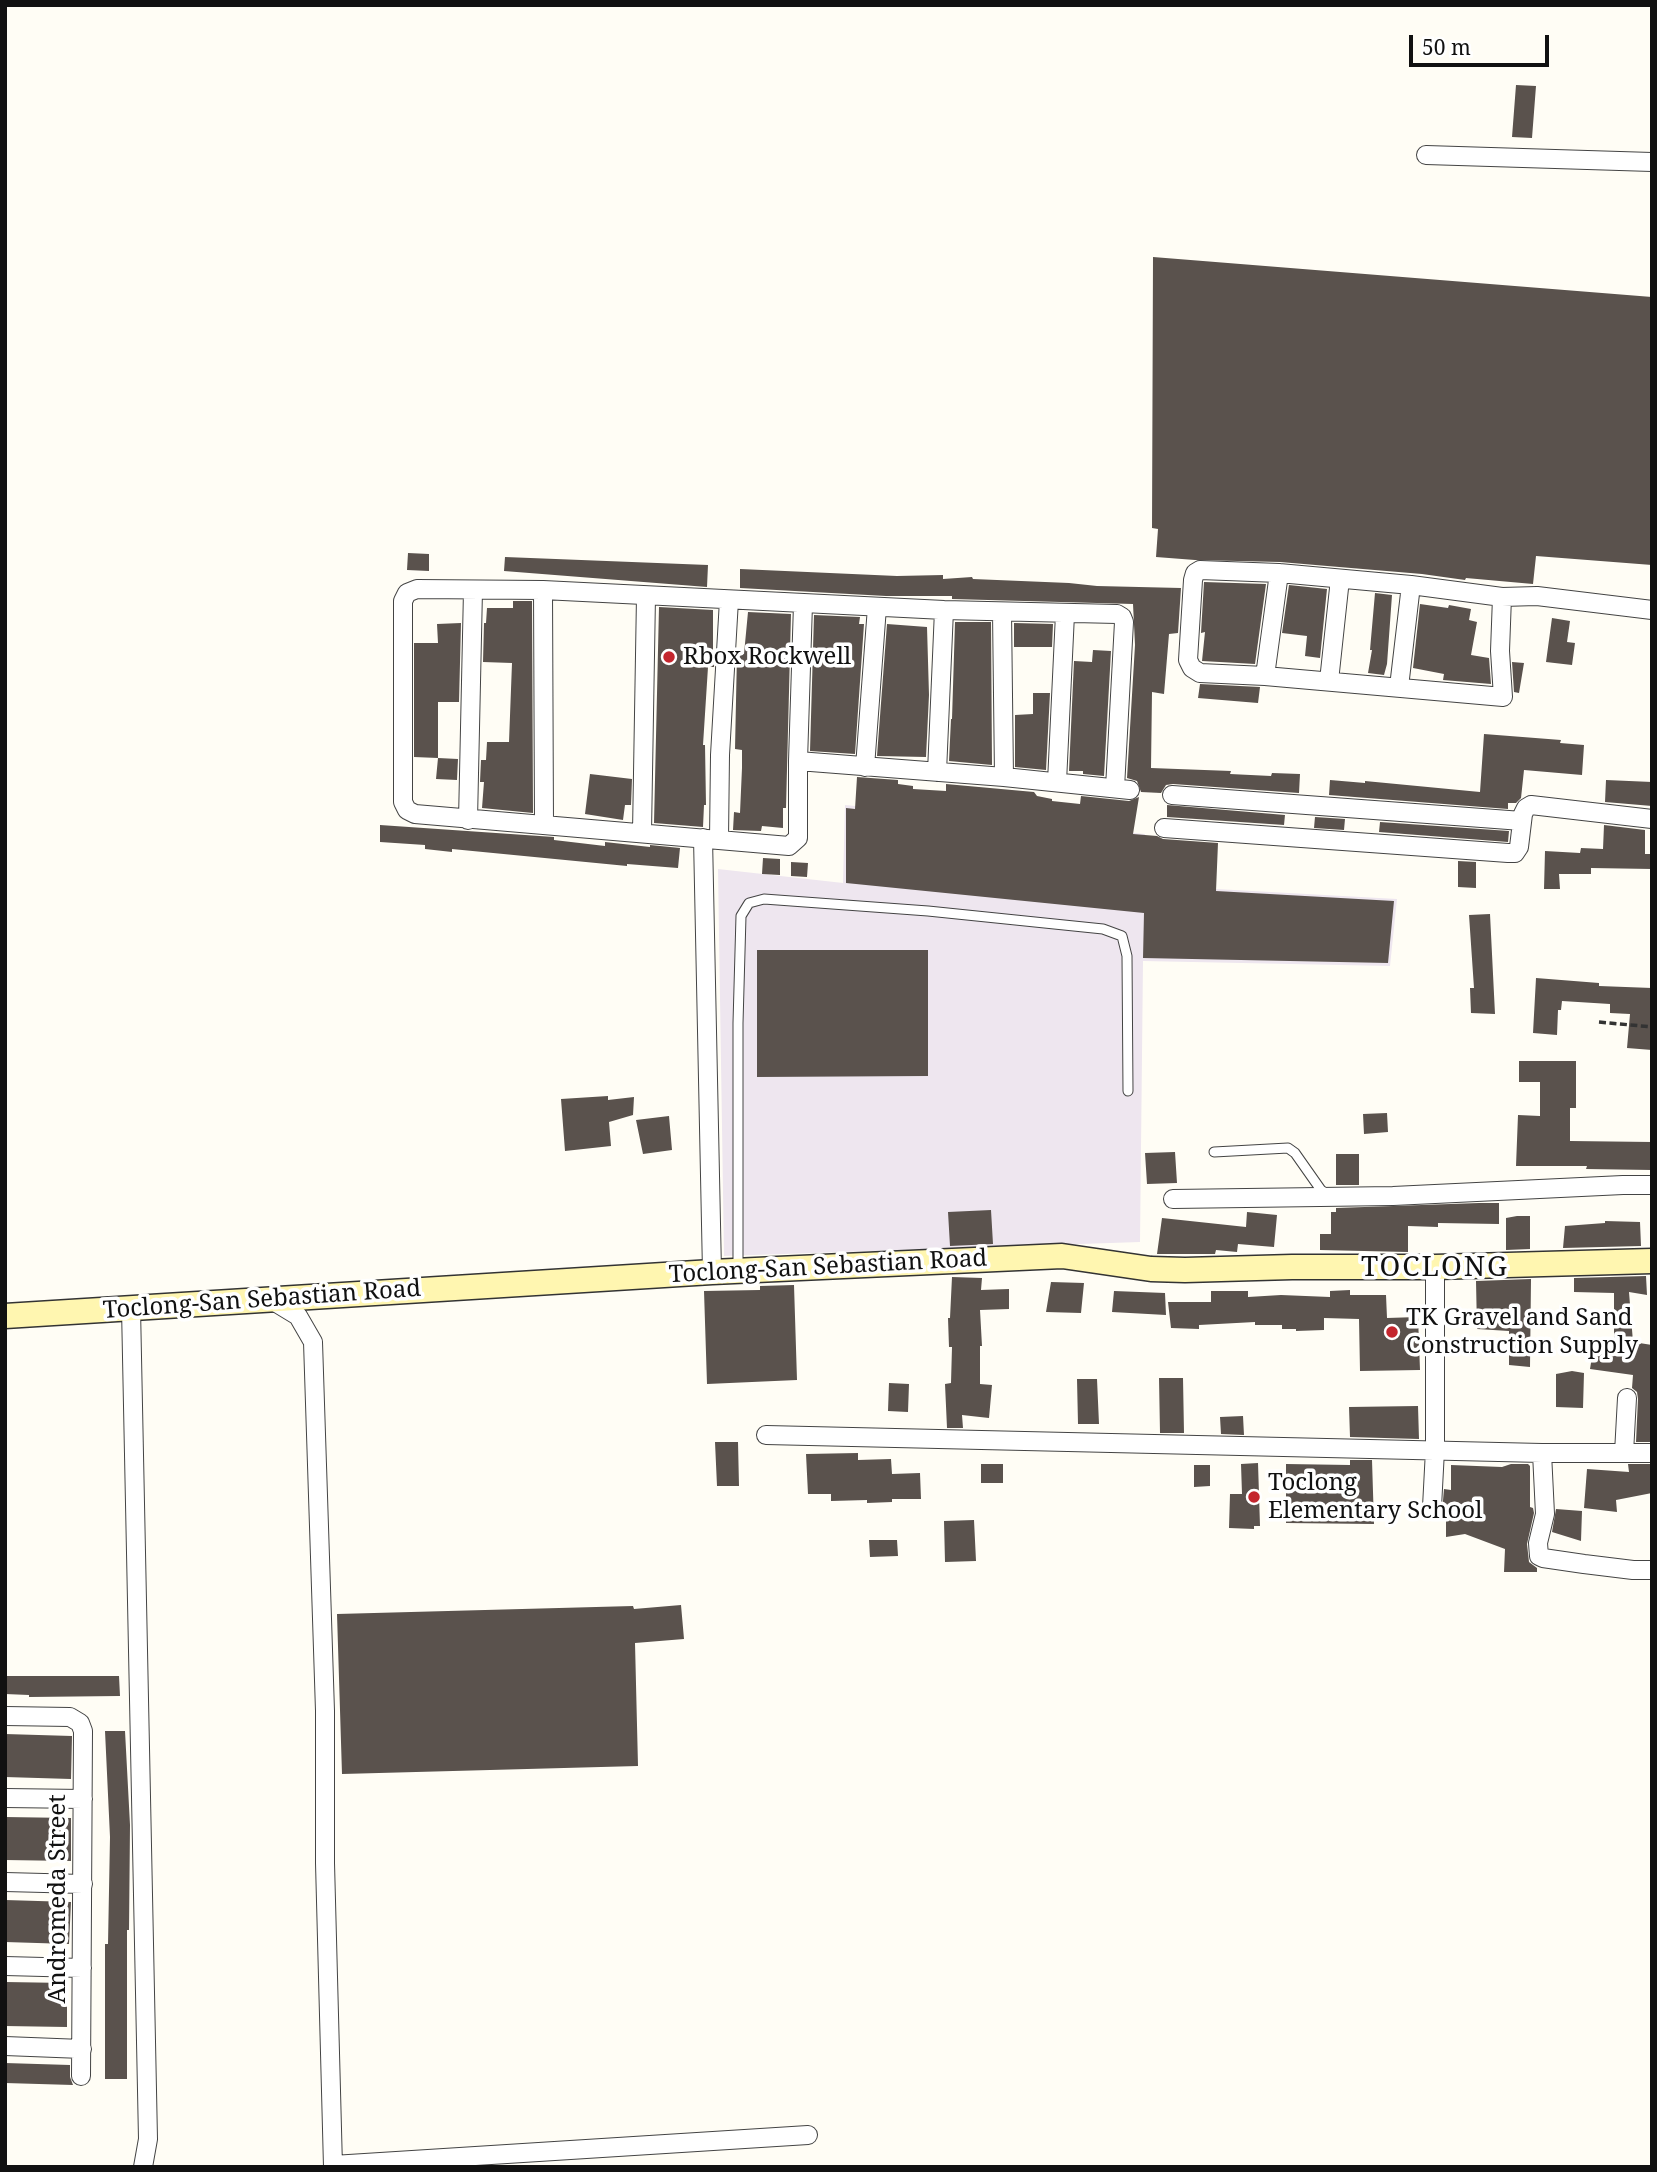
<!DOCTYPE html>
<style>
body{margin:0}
#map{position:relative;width:1657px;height:2172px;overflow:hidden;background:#fffdf5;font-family:"Noto Serif",serif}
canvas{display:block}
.frame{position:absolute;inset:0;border:7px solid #111;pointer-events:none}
.scale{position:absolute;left:1409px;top:35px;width:140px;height:32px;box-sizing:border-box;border:4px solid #111;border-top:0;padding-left:9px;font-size:21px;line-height:24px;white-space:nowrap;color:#111;-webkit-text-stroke:5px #fff;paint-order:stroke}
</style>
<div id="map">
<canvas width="1657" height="2172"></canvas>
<div class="frame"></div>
<div class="scale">50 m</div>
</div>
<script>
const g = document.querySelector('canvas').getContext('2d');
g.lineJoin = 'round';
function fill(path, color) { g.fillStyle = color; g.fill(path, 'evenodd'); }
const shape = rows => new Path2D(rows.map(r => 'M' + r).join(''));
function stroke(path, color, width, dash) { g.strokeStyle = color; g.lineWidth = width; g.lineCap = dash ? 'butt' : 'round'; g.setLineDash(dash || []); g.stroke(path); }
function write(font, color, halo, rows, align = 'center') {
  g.font = font + ' "Noto Serif",serif'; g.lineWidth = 7; g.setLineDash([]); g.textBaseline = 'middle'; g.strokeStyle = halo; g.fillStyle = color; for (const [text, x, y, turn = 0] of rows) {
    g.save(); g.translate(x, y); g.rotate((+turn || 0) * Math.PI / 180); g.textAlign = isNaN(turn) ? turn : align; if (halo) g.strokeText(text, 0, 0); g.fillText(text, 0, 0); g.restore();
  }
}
const industrial = shape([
 [845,805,1145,834,1144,885,1397,899,1390,966,1143,961,1140,1242,724,1256,718,869,843,883]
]);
const building = shape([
 [1516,85,1536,86,1532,138,1512,137],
 [1153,257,1652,297,1652,565,1536,556,1533,584,1466,578,1465,580,1422,574,1280,562,1195,560,1156,557,1158,529,1152,528],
 [408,553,429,554,429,571,407,570],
 [505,557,708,565,707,587,504,571],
 [740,569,897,576,943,575,943,579,972,577,973,579,1069,583,1097,586,1181,588,1178,633,1169,634,1164,694,1152,692,1151,768,1231,771,1230,774,1271,776,1272,773,1300,774,1299,793,1173,784,1166,785,1161,793,1141,792,1137,781,1127,778,1135,645,1133,604,952,599,952,596,886,596,740,588],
 [1204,582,1266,584,1255,664,1202,661,1205,632,1201,633],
 [1289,585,1327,589,1320,658,1305,656,1307,636,1282,633],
 [1375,593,1392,595,1387,664,1384,675,1368,673,1372,650,1370,650],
 [513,601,532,601,533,813,482,808,484,782,480,782,481,760,486,760,487,742,509,742,512,663,483,662,484,623,486,623,487,608,513,608],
 [1420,604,1448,608,1449,605,1471,609,1469,620,1477,622,1471,655,1489,658,1491,684,1443,680,1444,674,1413,668],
 [659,607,713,610,713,652,715,652,714,667,708,667,703,745,705,745,706,805,704,805,703,827,654,823],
 [748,612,791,614,786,808,783,808,783,828,762,826,761,831,733,830,734,812,740,813,742,768,742,750,735,749,737,653,744,654],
 [814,615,860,617,859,624,864,624,855,754,810,751],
 [1552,618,1570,621,1567,642,1575,643,1572,665,1546,662],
 [955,622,991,622,992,765,949,761,951,719,952,719],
 [461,623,459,702,438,702,438,758,414,757,414,643,438,643,437,624],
 [1014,623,1053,624,1052,647,1014,647],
 [887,624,927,627,929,695,926,757,877,756],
 [1093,650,1111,651,1104,776,1083,774,1083,771,1069,771,1074,661,1092,662],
 [1512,662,1524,663,1519,693,1514,692],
 [1200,684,1260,687,1258,703,1198,698],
 [1033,693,1050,693,1046,770,1015,767,1015,715,1033,714],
 [1484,734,1561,740,1560,743,1584,745,1582,775,1524,770,1521,798,1516,803,1508,803,1508,809,1329,795,1330,780,1365,783,1365,781,1480,792],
 [438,758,458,759,457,780,436,779],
 [590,774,632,779,631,805,625,805,623,820,585,814],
 [857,777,898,780,898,784,913,786,913,789,946,791,946,784,1034,792,1037,796,1052,799,1052,801,1080,804,1081,796,1129,801,1139,797,1133,834,1157,836,1163,839,1218,843,1216,891,1394,901,1388,963,1143,958,1144,913,846,883,846,808,855,809],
 [1606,780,1652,782,1652,806,1605,802],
 [1167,805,1285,815,1284,825,1167,817],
 [1315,817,1345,819,1344,830,1314,828],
 [1380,822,1509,831,1508,842,1379,832],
 [380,825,554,837,554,840,605,846,605,842,650,847,650,845,680,848,678,868,627,864,627,866,452,849,452,852,425,849,425,845,380,842],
 [1604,825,1645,830,1645,854,1652,854,1652,869,1591,868,1591,874,1559,874,1560,889,1544,889,1545,851,1580,853,1581,848,1603,849],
 [763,858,780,859,780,875,762,874],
 [1458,861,1476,862,1476,888,1458,887],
 [791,862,808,863,807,877,791,876],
 [1490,914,1495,1014,1471,1013,1470,988,1474,988,1469,915],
 [757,950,928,950,928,1076,757,1077],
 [1536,978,1599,983,1599,986,1652,988,1652,1050,1627,1048,1630,1014,1610,1013,1610,1004,1562,1001,1561,1010,1558,1010,1557,1035,1533,1033],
 [1519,1061,1576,1061,1576,1108,1570,1108,1570,1141,1652,1142,1652,1170,1586,1169,1587,1166,1516,1166,1518,1115,1540,1116,1540,1082,1519,1082],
 [608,1096,608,1100,634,1097,633,1115,609,1122,611,1146,565,1151,561,1099],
 [1387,1113,1388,1132,1364,1134,1363,1114],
 [669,1116,672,1150,643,1154,636,1120],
 [1175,1152,1177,1183,1147,1184,1145,1153],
 [1336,1154,1359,1154,1359,1185,1336,1185],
 [1479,1203,1499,1203,1499,1224,1438,1223,1438,1227,1408,1226,1408,1252,1320,1250,1320,1234,1331,1234,1331,1212,1336,1212,1336,1208],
 [991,1210,993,1244,950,1246,948,1212],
 [1247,1212,1277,1215,1274,1247,1238,1244,1237,1252,1216,1250,1215,1254,1157,1254,1162,1218,1246,1227],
 [1517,1216,1530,1216,1530,1249,1506,1250,1506,1218],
 [1605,1221,1640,1222,1641,1246,1563,1248,1565,1226,1605,1223],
 [1646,1276,1647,1295,1629,1292,1633,1342,1652,1345,1652,1442,1636,1442,1638,1399,1637,1392,1632,1388,1633,1375,1590,1369,1594,1344,1614,1345,1614,1293,1574,1292,1574,1278],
 [952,1277,982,1278,981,1290,1009,1289,1009,1309,980,1310,982,1346,980,1346,980,1384,992,1385,989,1418,962,1415,963,1428,947,1428,945,1384,951,1383,952,1347,949,1347,948,1318,950,1318],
 [1531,1279,1530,1367,1509,1365,1509,1331,1477,1329,1476,1281],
 [1051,1282,1084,1283,1081,1313,1046,1312],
 [794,1285,797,1380,707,1384,704,1291,760,1290,760,1286],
 [1350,1290,1350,1295,1386,1295,1387,1318,1418,1317,1420,1370,1360,1371,1359,1319,1324,1318,1324,1330,1296,1331,1296,1329,1282,1329,1282,1325,1255,1325,1255,1322,1199,1325,1199,1329,1171,1328,1168,1302,1211,1302,1211,1291,1248,1291,1248,1297,1281,1295,1330,1297,1330,1291],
 [1114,1291,1165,1293,1166,1315,1112,1312],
 [1572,1371,1584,1373,1583,1408,1556,1407,1556,1374],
 [1159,1378,1183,1378,1184,1433,1160,1433],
 [1077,1379,1097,1379,1099,1424,1078,1424],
 [889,1383,909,1384,908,1412,888,1411],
 [1418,1406,1419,1439,1350,1437,1349,1407],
 [1243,1416,1244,1435,1221,1434,1220,1417],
 [715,1442,738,1442,739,1486,717,1486],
 [858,1453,858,1460,891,1459,892,1474,920,1473,921,1499,892,1499,892,1502,867,1503,867,1500,831,1501,831,1494,808,1494,806,1454],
 [1350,1460,1372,1460,1374,1524,1286,1523,1286,1464,1350,1465],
 [1258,1463,1260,1526,1254,1526,1254,1529,1229,1528,1230,1494,1242,1494,1241,1464],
 [981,1464,1003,1464,1003,1483,981,1483],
 [1511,1464,1528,1464,1530,1466,1530,1507,1533,1508,1534,1513,1527,1544,1529,1562,1537,1568,1537,1572,1504,1572,1505,1549,1465,1534,1446,1537,1446,1512,1442,1512,1444,1489,1451,1490,1451,1465,1502,1467],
 [1628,1464,1652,1464,1652,1493,1616,1500,1617,1512,1584,1508,1587,1469,1629,1472],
 [1194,1465,1210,1465,1210,1486,1194,1487],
 [1556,1509,1582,1511,1581,1541,1552,1532],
 [974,1520,976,1561,945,1562,944,1521],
 [869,1540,897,1540,898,1556,870,1557],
 [681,1605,684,1639,635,1643,638,1766,342,1774,337,1614,633,1606,634,1609],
 [5,1676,119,1676,120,1696,29,1697,29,1695,5,1694],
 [105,1731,125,1731,130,1825,129,1930,127,1930,127,2079,105,2079,105,1944,108,1944,110,1837],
 [5,1734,72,1736,71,1779,5,1777],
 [5,1817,71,1818,71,1861,5,1860],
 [5,1900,71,1902,69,1944,5,1942],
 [5,1982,67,1983,67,2027,5,2026],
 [5,2063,70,2065,70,2077,73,2085,5,2083]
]);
const path = shape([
 [1599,1022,1652,1027]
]);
const lane = shape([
 [1214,1152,1288,1148,1295,1153,1321,1190,1327,1194],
 [738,1270,738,1023,741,916,749,903,764,899,928,911,1103,929,1122,936,1127,956,1128,1091]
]);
const street = shape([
 [1426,155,1652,162],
 [543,590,544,824],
 [1502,597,1500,651,1503,697,1265,676,1200,673,1192,668,1188,660,1193,580,1195,573,1200,570,1279,573,1411,585,1502,597,1537,596,1652,610],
 [803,604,798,761,798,838,789,846,415,814,407,810,403,802,403,601,407,593,417,589,543,590,944,610,1117,614,1122,617,1124,622,1115,788],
 [1002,612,1004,777],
 [1265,676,1279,573],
 [1329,681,1340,579],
 [1399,687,1411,585],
 [798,761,1004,777,1130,790],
 [865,767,877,607],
 [937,772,944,610],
 [1057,782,1065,614],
 [1172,795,1522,821],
 [468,820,473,590],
 [1164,828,1508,853,1515,853,1519,847,1523,814,1526,808,1531,805,1652,819],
 [642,832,646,596],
 [703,838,712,1272],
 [719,839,720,755,729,600],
 [1173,1199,1393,1196,1623,1185,1652,1185],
 [270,1299,298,1316,313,1342,325,1711,325,1863,333,2167],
 [131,1308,148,2139,143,2167],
 [766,1435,1542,1453,1624,1453,1627,1398],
 [1542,1453,1545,1514,1538,1543,1539,1556,1543,1558,1584,1564,1633,1570,1652,1570],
 [1624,1453,1652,1453],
 [1432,1507,1435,1450,1435,1267],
 [5,1716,70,1717,80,1723,83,1731,81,2076],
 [5,1798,83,1799],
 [5,1882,83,1884],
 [5,1966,82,1968],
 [5,2046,82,2049],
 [333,2165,808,2135]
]);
const secondary = shape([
 [5,1316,712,1272,1062,1256,1151,1269,1185,1270,1292,1267,1435,1267,1652,1261]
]);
const markers = [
 [669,657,7,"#c4262e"],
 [1392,1332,7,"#c4262e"],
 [1254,1497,7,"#c4262e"]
];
const poiNames = [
 ["Rbox Rockwell",683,657],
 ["TK Gravel and Sand",1406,1318],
 ["Construction Supply",1406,1346],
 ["Toclong",1268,1483],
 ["Elementary School",1268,1511]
];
const streetNames = [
 ["Toclong-San Sebastian Road",828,1267,-3],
 ["Toclong-San Sebastian Road",262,1300,-4],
 ["Andromeda Street",58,1899,-90]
];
const quarterNames = [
 ["TOCLONG",1435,1268]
];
fill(industrial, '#eee6ef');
fill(building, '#5a524d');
stroke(lane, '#444', 11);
stroke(street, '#444', 20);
stroke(secondary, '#333', 27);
stroke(path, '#333', 3.5, [7, 3.5]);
stroke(lane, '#fff', 9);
stroke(street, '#fff', 18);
stroke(secondary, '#fff6b0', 24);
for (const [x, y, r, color] of markers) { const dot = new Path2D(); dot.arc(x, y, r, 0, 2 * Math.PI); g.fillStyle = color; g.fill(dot); stroke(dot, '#fff', 2.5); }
write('24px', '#111', '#fff', poiNames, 'left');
write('24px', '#111', '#fff', streetNames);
g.letterSpacing = '2px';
write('28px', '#111', '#fff', quarterNames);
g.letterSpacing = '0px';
</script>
